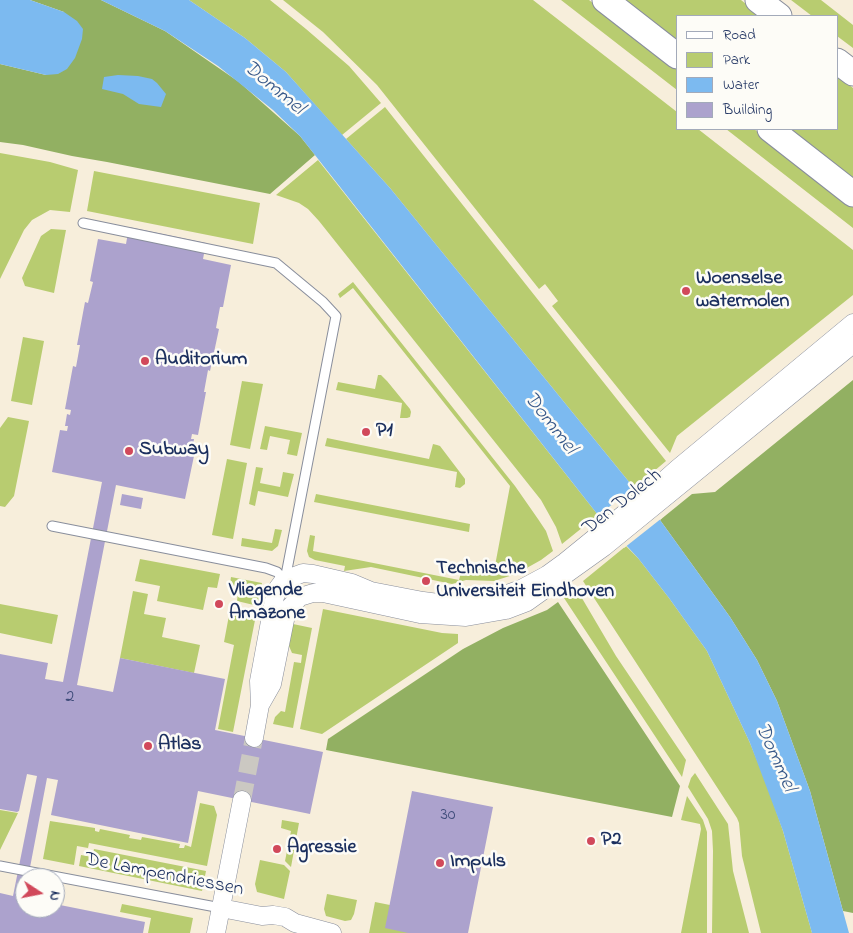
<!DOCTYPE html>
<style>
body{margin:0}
#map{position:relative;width:853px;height:933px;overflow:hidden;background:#f7eedb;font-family:"Indie Flower",sans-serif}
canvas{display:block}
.legend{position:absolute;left:676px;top:15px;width:162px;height:115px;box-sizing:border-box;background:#fdfcf7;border:1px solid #a3aaba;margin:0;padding:6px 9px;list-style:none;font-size:15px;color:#1b2f5e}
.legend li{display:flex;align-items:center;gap:10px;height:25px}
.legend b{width:25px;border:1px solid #a3aaba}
.north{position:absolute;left:15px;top:868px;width:50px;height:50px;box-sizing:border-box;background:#fdfcf7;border:1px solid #a3aaba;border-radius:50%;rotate:101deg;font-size:14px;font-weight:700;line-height:20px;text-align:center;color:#1b2f5e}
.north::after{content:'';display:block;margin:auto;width:18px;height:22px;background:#d1495b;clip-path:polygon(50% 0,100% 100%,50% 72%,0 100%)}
</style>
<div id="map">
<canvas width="853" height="933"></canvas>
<ul class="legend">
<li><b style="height:6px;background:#fff"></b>Road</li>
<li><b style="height:14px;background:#b8cc70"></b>Park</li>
<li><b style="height:14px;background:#7cbaf0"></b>Water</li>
<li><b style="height:14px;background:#aca2cd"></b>Building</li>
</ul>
<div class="north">N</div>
</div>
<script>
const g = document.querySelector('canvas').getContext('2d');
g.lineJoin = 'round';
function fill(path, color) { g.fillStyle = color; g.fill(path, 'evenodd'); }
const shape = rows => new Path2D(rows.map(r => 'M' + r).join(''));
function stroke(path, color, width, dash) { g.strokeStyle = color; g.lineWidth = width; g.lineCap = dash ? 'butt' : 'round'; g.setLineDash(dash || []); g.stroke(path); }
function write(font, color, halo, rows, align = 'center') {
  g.font = font + ' "Indie Flower",sans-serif'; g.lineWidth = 5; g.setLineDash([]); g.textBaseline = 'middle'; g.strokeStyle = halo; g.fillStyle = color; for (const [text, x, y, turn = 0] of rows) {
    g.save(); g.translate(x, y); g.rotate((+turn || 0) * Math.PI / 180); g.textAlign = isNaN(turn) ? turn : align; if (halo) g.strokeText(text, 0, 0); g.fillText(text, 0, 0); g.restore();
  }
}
const green = shape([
 [189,0,270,0,306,29,349,66,381,103,342,135,286,72,245,38],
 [283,0,533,0,677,112,677,129,698,129,853,250,853,295,677,436,670,453,552,306,558,301,545,284,539,289,377,85,323,32],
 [561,0,589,0,677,68,677,90],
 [622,0,741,0,761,16,677,16,677,43],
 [791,0,821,0,853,25,853,48,837,36,837,16,812,16],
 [837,75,853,88,853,180,787,129,837,129],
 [385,107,666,461,634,488,390,188,346,139],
 [726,129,754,129,853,206,853,228],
 [0,153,50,162,78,170,70,212,50,210,32,220,24,230,0,279],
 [318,160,598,515,562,544,556,527,541,500,319,221,308,209,299,203,276,195],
 [94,171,260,203,253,244,87,211],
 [51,229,66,230,54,293,25,286,22,278,41,236],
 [353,282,515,486,538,519,546,531,553,551,541,560,516,574,494,581,466,580,452,584,371,567,344,571,345,566,315,560,309,557,307,551,310,535,315,536,313,551,459,580,463,565,494,571,510,486,353,288,340,298,338,294],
 [23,337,44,341,32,405,11,401],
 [378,375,381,375,387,381,410,409,411,412,410,417,407,418,400,418,402,403,336,390,338,382,375,389],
 [242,381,263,384,250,449,230,445],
 [8,417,29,421,14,496,5,507,0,506,0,428],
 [265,426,302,433,297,456,287,454,290,440,270,436,267,450,260,449],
 [327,438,429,459,433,444,437,445,440,446,465,479,465,484,460,488,455,487,457,472,325,446],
 [227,459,247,463,233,539,212,535],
 [256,467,263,468,260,483,280,487,283,472,294,474,288,497,258,491,255,506,249,504],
 [316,494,470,524,469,532,314,502],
 [275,529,282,530,278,546,272,551,241,546,242,538,272,543],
 [626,546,638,558,669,598,707,651,750,743,767,785,783,831,812,933,761,933,742,856,739,823,737,818,583,581],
 [140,559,220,574,217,588,208,587,203,610,157,601,160,586,135,581],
 [231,577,262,583,258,606,237,601,238,593,229,591],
 [576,588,616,656,686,760,682,777,564,598],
 [133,591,148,594,144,614,166,618,162,637,200,645,194,673,120,658],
 [0,604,58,615,52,644,0,633],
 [323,609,442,633,458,634,458,643,322,734,300,729],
 [230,610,256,615,233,732,218,729,234,645,224,642],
 [293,624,312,628,293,728,273,724,275,717,281,711,285,712,294,662,301,663,302,655,292,653,289,646],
 [695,773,728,824,733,871,749,933,712,933,713,851,712,831,708,819,688,787,691,778],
 [687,796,703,820,707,832,707,933,681,933,701,829,700,824,681,820],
 [200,803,214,806,217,815,207,866,89,843,88,848,77,846,74,865,43,859,50,821,95,828,95,831,99,832,100,829,130,835,129,838,141,840,142,837,180,844,179,848,184,848,185,845,191,847],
 [0,810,18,813,0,850],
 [282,820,299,823,291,867,285,861,291,831,281,828],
 [94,849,206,871,202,891,79,866,81,855,92,857],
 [260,860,284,865,290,871,284,899,257,892,255,884],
 [327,894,357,900,354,914,351,920,345,921,326,916,324,909],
 [375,902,390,905,412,933,369,933],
 [122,904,193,918,190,933,148,933,151,918,120,912]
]);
const forest = shape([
 [30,0,101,0,165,31,239,82,300,136,315,155,270,194,107,162,72,156,23,145,0,142,0,64,46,75,64,12],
 [853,380,853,913,843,911,810,791,777,701,757,660,730,617,660,520,692,494,715,492],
 [558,602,680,786,672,817,326,750,328,739,463,649,503,628,547,610]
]);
const water = shape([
 [0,0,30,0,64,12,77,21,83,29,82,39,75,58,67,69,58,74,46,75,0,64],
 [101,0,189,0,245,38,286,72,390,188,660,520,730,617,757,660,777,701,810,791,849,933,812,933,783,831,750,743,707,651,669,598,638,558,598,515,300,136,273,110,218,66,165,31],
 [118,75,138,76,152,79,157,83,166,94,161,107,139,104,123,94,102,89,104,77]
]);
const pier = shape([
 [636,486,662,518,624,548,596,517]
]);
const building = shape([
 [129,227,206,243,203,259,231,265,223,307,220,307,216,328,219,329,210,371,208,370,204,392,206,392,198,435,192,434,191,439,194,439,193,445,191,451,189,450,188,455,194,456,185,499,116,485,77,685,113,692,120,658,225,679,215,730,323,752,310,814,198,791,188,843,51,815,58,780,47,778,28,878,25,878,25,908,55,908,55,904,145,922,143,933,0,933,0,893,13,896,37,776,27,774,19,811,17,812,0,809,0,654,48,663,45,679,63,682,102,482,52,472,60,430,67,431,68,426,65,426,67,414,70,415,71,410,65,409,73,366,76,367,80,345,77,345,85,302,88,303,93,282,90,281,98,239,126,244],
 [122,494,143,498,141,509,120,505],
 [412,791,493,807,468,933,408,933,385,928]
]);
const minorTunnel = shape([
 [242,800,254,738]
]);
const service = shape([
 [83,223,276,263,323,302,336,316,285,580],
 [52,526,266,568,277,572,300,597],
 [0,866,221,908]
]);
const minor = shape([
 [260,705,272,684,286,615,290,607,300,597,313,593,323,593,420,614,466,617,506,610,527,602,604,547,853,344],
 [254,738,260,705,259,681,274,600,278,588,284,580,303,573,313,574,352,583,371,591,423,601,446,604,485,602,521,589,547,575,565,562,650,493,677,469,853,323],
 [221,908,262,916,273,915,285,917,295,923,332,933],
 [216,933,242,800]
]);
const secondary = shape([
 [605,0,677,56],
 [758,0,779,16],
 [837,61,853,73],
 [770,129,853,194]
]);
const markers = [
 [686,291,5,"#d1495b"],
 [145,361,5,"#d1495b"],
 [366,432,5,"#d1495b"],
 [129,451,5,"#d1495b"],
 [426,581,5,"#d1495b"],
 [219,604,5,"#d1495b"],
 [148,746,5,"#d1495b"],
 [591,841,5,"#d1495b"],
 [277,849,5,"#d1495b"],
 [440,863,5,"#d1495b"]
];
const numberNames = [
 ["2",70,698],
 ["30",448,816]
];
const poiNames = [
 ["Woenselse",696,280],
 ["watermolen",696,303],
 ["Auditorium",155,361],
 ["P1",376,432],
 ["Subway",139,451],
 ["Technische",436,570],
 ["Universiteit Eindhoven",436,593],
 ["Vliegende",229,592],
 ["Amazone",229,615],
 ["Atlas",158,746],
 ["P2",601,841],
 ["Agressie",287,849],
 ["Impuls",450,863]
];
const streetNames = [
 ["Den Dolech",623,503,-38],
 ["De Lampendriessen",164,876,11]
];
const waterNames = [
 ["Dommel",273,89,40],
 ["Dommel",549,424,52],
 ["Dommel",774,758,66]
];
fill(green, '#b8cc70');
fill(forest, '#92b062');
fill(water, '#7cbaf0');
fill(pier, '#f7eedb');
fill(building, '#aca2cd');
stroke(minorTunnel, '#cbc8c2', 18, [18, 9]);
stroke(service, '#898e9c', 11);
stroke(minor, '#898e9c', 19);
stroke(secondary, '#898e9c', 27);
stroke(service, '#fff', 9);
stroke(minor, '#fff', 18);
stroke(secondary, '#fff', 25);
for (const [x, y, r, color] of markers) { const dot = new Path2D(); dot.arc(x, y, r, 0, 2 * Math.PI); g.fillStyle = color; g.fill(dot); stroke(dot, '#fdfcf7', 2); }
write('18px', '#3f4c7a', null, numberNames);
write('bold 20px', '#1b2f5e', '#fdfcf7', poiNames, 'left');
write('20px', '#1b2f5e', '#fdfcf7', streetNames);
write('italic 21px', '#38598a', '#fdfcf7', waterNames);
</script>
